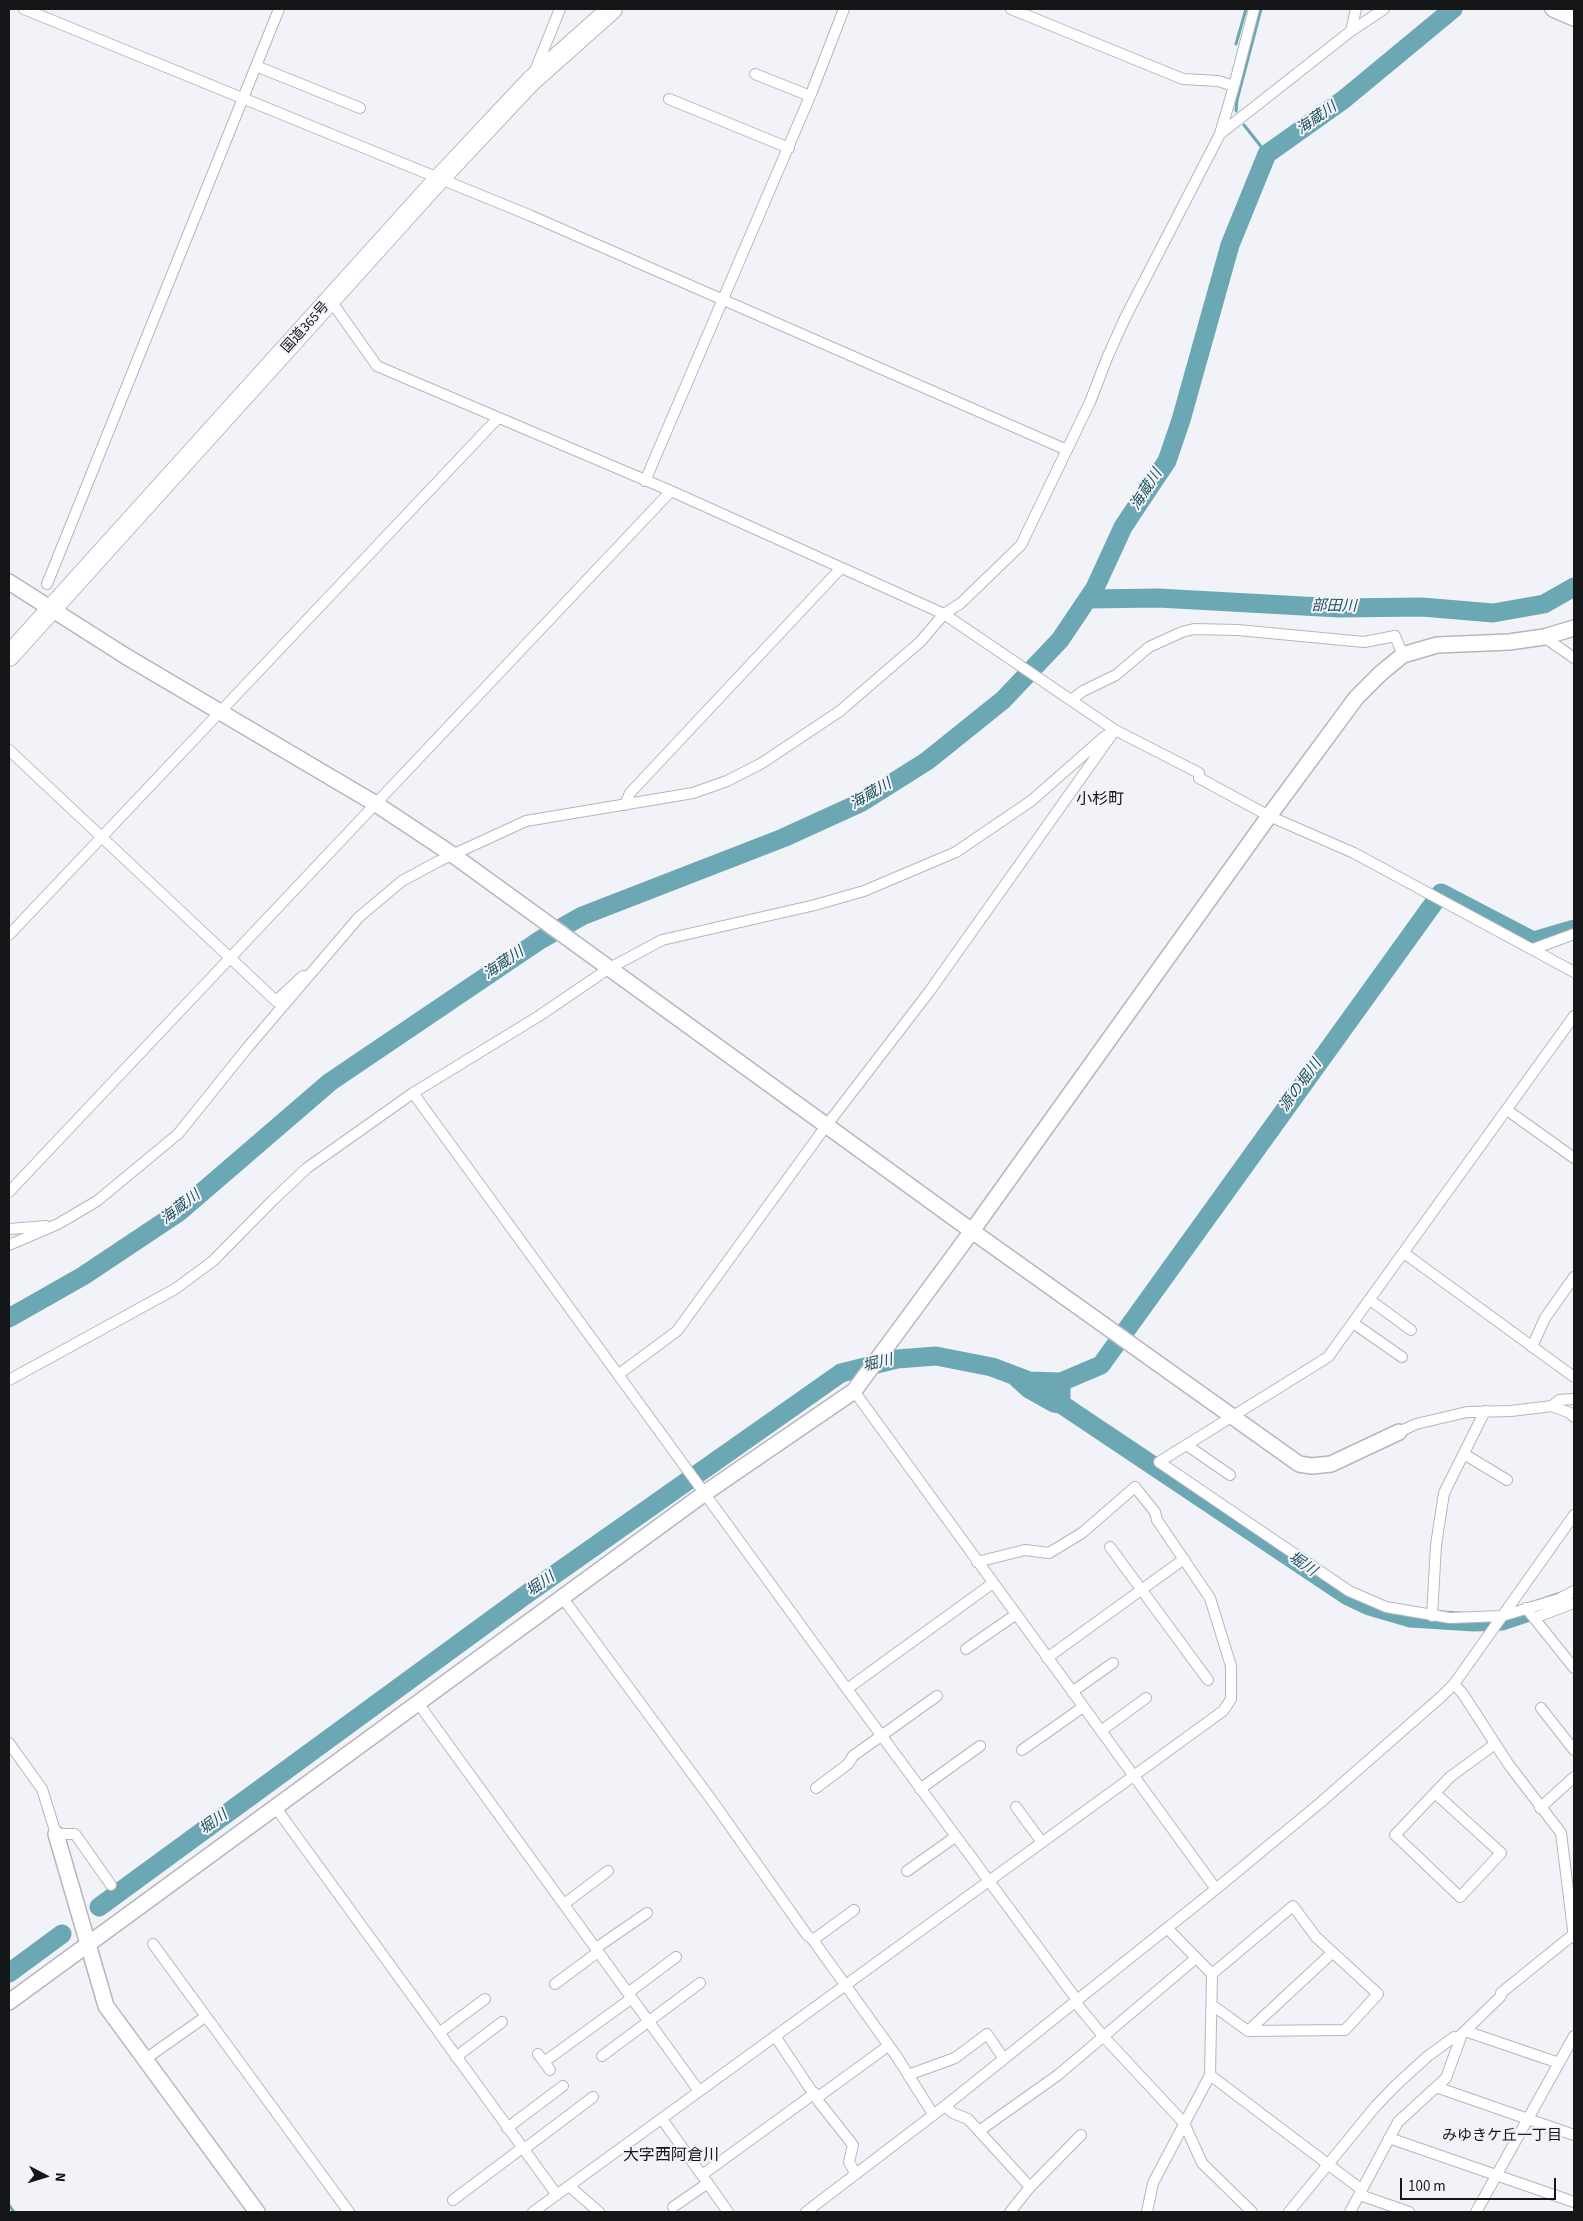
<!DOCTYPE html>
<meta charset="utf-8">
<style>
body{margin:0}
#map{position:relative;width:1583px;height:2221px;overflow:hidden;background:#f2f3f8;font-family:"Source Sans 3",sans-serif}
canvas{display:block}
.frame{position:absolute;inset:0;border:10px solid #151617;pointer-events:none}
.north{position:absolute;left:20px;top:2151px;width:50px;height:50px;-webkit-text-stroke:4px #f2f3f8;paint-order:stroke;rotate:95deg;font-size:14px;font-weight:700;line-height:20px;text-align:center;color:#151617}
.north::after{content:'';display:block;margin:auto;width:18px;height:22px;background:#151617;clip-path:polygon(50% 0,100% 100%,50% 72%,0 100%)}
.scale{position:absolute;left:1400px;top:2178px;width:156px;height:22px;box-sizing:border-box;border:2px solid #151617;border-top:0;padding-left:6px;font-size:15px;line-height:18px;white-space:nowrap;color:#151617;-webkit-text-stroke:4px #f2f3f8;paint-order:stroke}
</style>
<div id="map">
<canvas width="1583" height="2221"></canvas>
<div class="frame"></div>
<div class="north">N</div>
<div class="scale">100 m</div>
</div>
<script>
const g = document.querySelector('canvas').getContext('2d');
g.lineJoin = 'round';
const shape = rows => new Path2D(rows.map(r => 'M' + r).join(''));
function stroke(path, color, width, dash) { g.strokeStyle = color; g.lineWidth = width; g.lineCap = dash ? 'butt' : 'round'; g.setLineDash(dash || []); g.stroke(path); }
function write(font, color, halo, rows, align = 'center') {
  g.font = font + ' "Source Sans 3","Noto Sans JP",sans-serif'; g.lineWidth = 4; g.setLineDash([]); g.textBaseline = 'middle'; g.strokeStyle = halo; g.fillStyle = color; for (const [text, x, y, turn = 0] of rows) {
    g.save(); g.translate(x, y); g.rotate((+turn || 0) * Math.PI / 180); g.textAlign = isNaN(turn) ? turn : align; if (halo) g.strokeText(text, 0, 0); g.fillText(text, 0, 0); g.restore();
  }
}
const stream = shape([
 [1236,44,1246,9],
 [1236,111,1237,100,1261,9],
 [1244,125,1267,154],
 [9,2205,14,2212]
]);
const river = shape([
 [1088,599,1158,598,1339,608,1422,607,1493,613,1544,604,1574,587],
 [9,1318,83,1276,179,1212,330,1082,540,940,582,916,783,838,862,802,927,761,1003,700,1060,640,1095,588,1123,527,1167,461,1181,420,1230,245,1267,154,1343,100,1453,9],
 [1017,1378,1029,1389,1054,1403,1061,1404],
 [1061,1382,1061,1404,1348,1596,1369,1606,1410,1618,1474,1622,1502,1621,1571,1598],
 [99,1907,524,1596,841,1373,897,1359,936,1356,992,1367,1029,1381,1061,1382,1101,1365,1441,893,1533,941,1574,929],
 [9,1973,62,1934]
]);
const street = shape([
 [24,9,529,215,1067,450],
 [1351,31,1356,9],
 [256,66,360,108],
 [534,73,560,9],
 [755,74,810,96],
 [1234,86,1254,9],
 [669,99,789,148],
 [1220,134,1351,31,1384,9],
 [645,481,811,94,844,9],
 [47,584,279,9],
 [1544,637,1574,658],
 [1071,700,1083,691,1116,675,1149,647,1182,632,1194,629,1238,630,1364,642,1395,636,1403,655],
 [9,750,276,1001,303,976],
 [625,805,630,793,841,568],
 [9,935,498,418],
 [1533,949,1574,934],
 [1574,1016,1328,1357,1159,1462,1349,1591,1386,1607,1450,1618,1502,1616,1559,1599,1574,1591],
 [413,1093,847,1689,1077,2000],
 [1507,1110,1574,1158],
 [9,1192,671,491],
 [9,1229,46,1226],
 [9,1245,58,1224,97,1201,178,1134,248,1047,359,917,402,881,439,861,526,821,693,793,727,781,762,763,840,711,920,642,944,614,961,603,1021,545,1090,402,1107,358,1125,318,1220,134,1234,86,1218,81,1183,79,1011,9],
 [1404,1253,1574,1377],
 [1370,1300,1411,1330],
 [1353,1323,1402,1357],
 [1532,1347,1545,1318,1574,1277],
 [619,1374,677,1331,826,1126,929,992,1115,730,1199,773,1199,778,1269,816,1354,853,1574,972],
 [9,1380,175,1289,213,1261,273,1200,307,1168,413,1093,539,1016,608,969,662,940,815,905,864,891,956,852,1031,801,1104,737,1115,730,944,614,671,491,377,366,331,301],
 [854,1391,1216,1889],
 [1552,1406,1559,1400,1574,1399],
 [1399,1432,1416,1424,1467,1412,1511,1411,1552,1406,1570,1413,1574,1417],
 [1188,1446,1230,1475],
 [1464,1454,1507,1480],
 [1110,1547,1208,1680],
 [562,1597,713,1802,807,1935,813,1940,897,2057,933,2114],
 [1526,1608,1574,1668],
 [1432,1616,1436,1545,1444,1493,1485,1411],
 [1534,1618,1574,1603],
 [966,1649,1015,1615],
 [1047,1658,1184,1559],
 [1454,1684,1463,1694,1509,1765,1561,1833,1574,1938],
 [847,1689,993,1583],
 [1072,1692,1113,1663],
 [418,1703,699,2091],
 [1541,1708,1574,1750],
 [1101,1731,1146,1698],
 [9,1743,42,1789,56,1834,75,1834,111,1885],
 [1022,1750,1083,1707],
 [816,1788,848,1764,853,1756,937,1696],
 [920,1789,980,1746],
 [1435,1793,1501,1853,1460,1897,1395,1835,1450,1777,1495,1744],
 [1016,1807,1041,1841],
 [276,1808,557,2195],
 [1540,1808,1574,1777],
 [907,1871,955,1837],
 [564,1904,608,1871],
 [813,1940,854,1910],
 [153,1944,349,2212],
 [596,1948,647,1913],
 [555,1984,598,1952],
 [628,1993,676,1957],
 [1075,2002,1103,2036,1184,2123,1202,2163,1252,2212],
 [1212,2005,1248,2031,1345,2030,1378,1994,1316,1937,1293,1906,1212,1974],
 [1248,2031,1332,1953],
 [1465,2031,1559,2063],
 [439,2033,485,1999],
 [775,2036,819,2102,853,2145,849,2162,855,2173],
 [538,2054,550,2070],
 [602,2056,700,1983],
 [456,2057,502,2022],
 [144,2060,205,2017],
 [544,2062,632,1998],
 [908,2075,955,2058,987,2034,1004,2059],
 [1210,2075,1362,2190],
 [1436,2087,1574,2135],
 [818,2097,888,2046],
 [945,2106,953,2113,968,2119,1030,2187,1010,2212],
 [662,2119,728,2212],
 [507,2128,563,2086],
 [979,2131,1058,2075,1196,1958],
 [1389,2138,1574,2202],
 [523,2150,593,2097],
 [702,2175,815,2093],
 [569,2186,599,2212],
 [1030,2187,1081,2135],
 [1360,2195,1409,2212],
 [453,2200,522,2148],
 [673,2207,708,2183],
 [533,2212,1223,1711,1231,1699,1231,1666,1210,1598,1157,1520,1155,1512,1135,1487,1082,1533,1049,1553,1025,1550,977,1562],
 [806,2212,945,2106,1216,1889,1320,1803,1442,1696,1454,1684,1574,1515],
 [1147,2212,1153,2183,1210,2075,1212,1974,1167,1928],
 [1289,2212,1375,2107,1396,2085,1428,2056,1454,2037,1458,2038,1462,2034,1501,1996,1501,1993,1574,1934],
 [1350,2212,1398,2122,1446,2078,1462,2034],
 [1476,2212,1574,2036]
]);
const secondary = shape([
 [1553,9,1574,18],
 [9,582,127,657,376,804,453,855,972,1231,1269,816,1356,698,1381,673,1403,655,1437,645,1509,642,1544,637,1574,628],
 [56,1834,106,2006,257,2212],
 [9,2002,705,1493,854,1391,972,1231,1299,1464,1312,1466,1331,1464,1399,1432]
]);
const highway = shape([
 [9,656,440,178,531,81,612,9]
]);
const streetNames = [
 ["国道365号",306,328,-48]
];
const waterNames = [
 ["海蔵川",1317,119,-35],
 ["海蔵川",1147,490,-57],
 ["部田川",1334,607,1],
 ["海蔵川",871,795,-30],
 ["海蔵川",504,964,-34],
 ["源の堀川",1301,1086,-54],
 ["海蔵川",181,1208,-38],
 ["堀川",878,1364,-13],
 ["堀川",1302,1565,34],
 ["堀川",541,1585,-35],
 ["堀川",214,1823,-36]
];
const neighbourhoodNames = [
 ["みゆきケ丘一丁目",1502,2137]
];
const quarterNames = [
 ["小杉町",1100,800],
 ["大字西阿倉川",671,2156]
];
stroke(stream, '#6ba8b4', 3);
stroke(river, '#6ba8b4', 19);
stroke(street, '#b5b7bb', 12);
stroke(secondary, '#b5b7bb', 18);
stroke(highway, '#b5b7bb', 22);
stroke(street, '#fff', 10);
stroke(secondary, '#fff', 15);
stroke(highway, '#fff', 20);
write('14px', '#151617', '#f2f3f8', streetNames);
write('italic 15px', '#1d525b', '#f2f3f8', waterNames);
write('15px', '#151617', '#f2f3f8', neighbourhoodNames);
write('16px', '#151617', '#f2f3f8', quarterNames);
</script>
